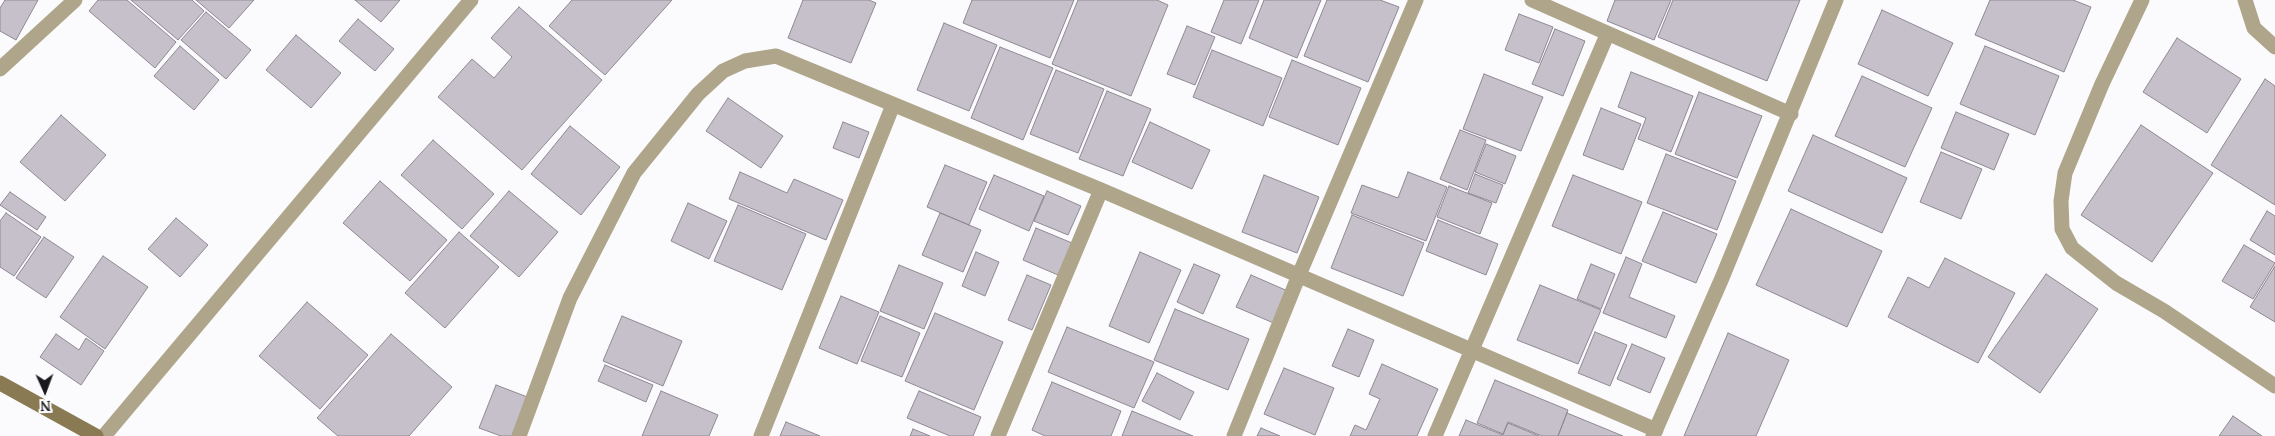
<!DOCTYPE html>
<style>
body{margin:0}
#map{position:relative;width:2275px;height:436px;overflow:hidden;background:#fbfbfe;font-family:"PT Serif",serif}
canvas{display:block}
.north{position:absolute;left:20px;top:366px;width:50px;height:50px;-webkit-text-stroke:4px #fff;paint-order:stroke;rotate:178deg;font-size:14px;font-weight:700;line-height:20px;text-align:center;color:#1a1a1e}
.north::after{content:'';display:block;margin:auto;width:18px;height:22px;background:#1a1a1e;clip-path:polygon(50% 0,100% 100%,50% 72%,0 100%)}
</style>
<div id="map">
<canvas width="2275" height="436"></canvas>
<div class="north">N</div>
</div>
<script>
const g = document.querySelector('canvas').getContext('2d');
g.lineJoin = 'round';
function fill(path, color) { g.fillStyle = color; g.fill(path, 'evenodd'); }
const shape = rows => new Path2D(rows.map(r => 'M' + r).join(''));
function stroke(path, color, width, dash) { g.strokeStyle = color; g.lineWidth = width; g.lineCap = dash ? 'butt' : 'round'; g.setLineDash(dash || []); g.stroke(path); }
const building = shape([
 [5,0,38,0,16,40,0,31,0,8,5,0],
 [98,0,127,0,176,42,155,68,89,11,98,0],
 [131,0,192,0,204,11,178,40,131,0],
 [196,0,254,0,229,28,196,0],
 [355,0,400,0,381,22,355,0],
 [572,0,672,0,605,75,549,26,572,0],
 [803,0,869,0,876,3,851,63,788,38,803,0],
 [972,0,1074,0,1050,58,963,23,972,0],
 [1078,0,1157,0,1168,5,1131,96,1052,64,1078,0],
 [1224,0,1259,0,1241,44,1211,32,1224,0],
 [1264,0,1321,0,1297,58,1249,38,1264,0],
 [1327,0,1380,0,1399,7,1368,82,1304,56,1327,0],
 [1615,0,1671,0,1654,40,1607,21,1615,0],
 [1673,0,1800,0,1767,81,1658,37,1673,0],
 [1990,0,2073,0,2091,7,2064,72,1975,35,1990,0],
 [519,7,602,80,522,170,438,97,472,59,494,78,512,57,491,38,519,7],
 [1882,10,1953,43,1928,96,1858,64,1882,10],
 [206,12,251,50,226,79,181,40,206,12],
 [1519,14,1553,27,1539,63,1505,50,1519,14],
 [358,19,394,49,375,71,339,41,358,19],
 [944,23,997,45,969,111,917,90,944,23],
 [1187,26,1215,37,1195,85,1167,74,1187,26],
 [1555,29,1585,41,1563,96,1532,84,1555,29],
 [296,35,341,73,311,108,266,70,296,35],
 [2177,38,2241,79,2207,133,2143,92,2177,38],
 [180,46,219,80,194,110,154,76,180,46],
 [1985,46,2059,76,2035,135,1960,104,1985,46],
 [1000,47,1053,68,1023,140,971,118,1000,47],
 [1212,50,1282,78,1263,126,1193,97,1212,50],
 [1292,60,1361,88,1338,145,1269,117,1292,60],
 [1056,70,1104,89,1078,153,1030,134,1056,70],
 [1631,72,1693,96,1671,152,1638,139,1646,118,1618,107,1631,72],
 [1484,74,1543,97,1521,151,1463,129,1484,74],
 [1862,76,1932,108,1905,167,1835,136,1862,76],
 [2265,79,2275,86,2275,205,2211,165,2265,79],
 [1107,91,1151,109,1123,176,1079,159,1107,91],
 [1699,92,1762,116,1737,178,1675,154,1699,92],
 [728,98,783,136,761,168,706,131,728,98],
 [1601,108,1641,124,1623,170,1583,155,1601,108],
 [1956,112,2009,134,1994,170,1941,148,1956,112],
 [61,115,106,155,65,201,20,162,61,115],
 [843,122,869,132,859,158,833,148,843,122],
 [1150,122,1210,150,1192,189,1132,162,1150,122],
 [2141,125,2213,173,2152,262,2081,215,2141,125],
 [570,126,620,167,581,215,531,174,570,126],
 [1460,130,1486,140,1467,190,1440,179,1460,130],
 [1813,135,1907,178,1882,233,1788,191,1813,135],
 [433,140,494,194,462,229,401,175,433,140],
 [1486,144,1516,156,1505,184,1475,172,1486,144],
 [1941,152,1982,169,1961,219,1920,202,1941,152],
 [1666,154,1736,181,1717,230,1647,203,1666,154],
 [945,165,987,182,969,225,927,207,945,165],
 [740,172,787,193,794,179,843,200,826,240,729,199,740,172],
 [1408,172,1447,187,1426,241,1351,213,1362,185,1398,198,1408,172],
 [1475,174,1503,185,1496,203,1468,193,1475,174],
 [994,175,1044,196,1029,231,979,209,994,175],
 [1264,175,1319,197,1297,253,1242,232,1264,175],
 [1573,175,1642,202,1621,254,1552,226,1573,175],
 [380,181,447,240,410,281,343,223,380,181],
 [1449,186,1492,203,1480,234,1437,217,1449,186],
 [509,191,558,232,519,277,470,236,509,191],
 [1047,191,1081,206,1068,235,1034,221,1047,191],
 [10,192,46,217,37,230,0,205,10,192],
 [688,203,727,221,709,259,671,241,688,203],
 [738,205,806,234,782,290,714,261,738,205],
 [1791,209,1882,251,1847,327,1756,285,1791,209],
 [2267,211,2275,216,2275,255,2250,240,2267,211],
 [1663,212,1717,234,1696,283,1642,261,1663,212],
 [6,213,41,237,14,276,0,267,0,221,6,213],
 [940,213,981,230,963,272,922,255,940,213],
 [1352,215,1424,243,1403,296,1331,268,1352,215],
 [176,218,208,245,180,277,148,249,176,218],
 [1438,220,1498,244,1486,275,1426,251,1438,220],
 [1036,228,1072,243,1058,275,1023,260,1036,228],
 [459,232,499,267,445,328,405,293,459,232],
 [44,237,74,257,46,298,16,278,44,237],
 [2244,245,2275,263,2253,299,2222,281,2244,245],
 [976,252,999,262,985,296,962,286,976,252],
 [1140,252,1181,270,1149,343,1109,326,1140,252],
 [103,256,148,287,105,349,60,317,103,256],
 [1626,257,1642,264,1629,297,1675,316,1666,338,1603,313,1626,257],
 [1945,258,2015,293,1978,363,1888,317,1908,277,1929,288,1945,258],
 [1194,264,1220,275,1203,314,1177,302,1194,264],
 [1591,264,1615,274,1601,309,1577,299,1591,264],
 [899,265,943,283,924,329,880,311,899,265],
 [2275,266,2275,322,2250,307,2275,266],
 [2046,274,2098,309,2040,393,1988,357,2046,274],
 [1027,275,1051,285,1032,330,1008,320,1027,275],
 [1251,275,1290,292,1276,324,1236,307,1251,275],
 [1540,285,1601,310,1578,364,1517,340,1540,285],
 [841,296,879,312,857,364,819,348,841,296],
 [307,302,368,355,320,409,259,356,307,302],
 [1175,309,1249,339,1228,390,1154,360,1175,309],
 [935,313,1003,342,974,410,905,381,935,313],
 [622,316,682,341,663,386,603,361,622,316],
 [880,316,920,333,902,377,861,361,880,316],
 [1067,327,1154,362,1134,408,1048,372,1067,327],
 [1348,329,1374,340,1359,377,1332,366,1348,329],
 [1595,332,1627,345,1610,386,1578,373,1595,332],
 [1728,333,1789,360,1756,436,1684,436,1728,333],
 [56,334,79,350,86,338,104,351,81,385,40,357,56,334],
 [391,334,452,387,409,436,338,436,317,418,391,334],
 [1632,344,1665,358,1650,393,1617,379,1632,344],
 [1382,364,1438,389,1417,436,1350,436,1355,425,1366,430,1380,399,1369,394,1382,364],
 [605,365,653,385,646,402,598,381,605,365],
 [1284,368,1334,388,1315,435,1264,414,1284,368],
 [1157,373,1194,392,1180,420,1142,401,1157,373],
 [1495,380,1568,410,1558,436,1542,436,1508,422,1503,434,1477,423,1495,380],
 [1052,382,1121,411,1111,436,1045,436,1032,430,1052,382],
 [496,385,530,398,515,436,501,436,479,428,496,385],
 [661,391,718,415,709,436,642,436,661,391],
 [919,391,981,417,973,436,950,436,907,418,919,391],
 [1132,411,1193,436,1122,436,1132,411],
 [1567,413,1623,436,1558,436,1567,413],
 [2233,416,2262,436,2219,436,2233,416],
 [1466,420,1503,435,1508,423,1539,436,1459,436,1466,420],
 [786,422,820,436,780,436,786,422],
 [1261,428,1280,436,1257,436,1261,428],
 [913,429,930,436,910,436,913,429]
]);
const street = shape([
 [1532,0,1791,114],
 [2142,0,2102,84,2065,173,2061,201,2062,229,2072,248,2116,283,2164,311,2275,386],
 [2245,0,2254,28,2275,47],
 [0,69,75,0],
 [104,436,471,0],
 [519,436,570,298,634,173,698,94,723,71,745,61,776,56,1101,190,1656,430],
 [761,436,893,105],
 [998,436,1101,190],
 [1234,436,1299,275,1416,0],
 [1435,436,1607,35],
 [1653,436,1722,278,1836,0]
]);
const secondary = shape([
 [0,383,96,436]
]);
fill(building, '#c6c0cb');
stroke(building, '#8e8993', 1);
stroke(street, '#aea58a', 15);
stroke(secondary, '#897a53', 15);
</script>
